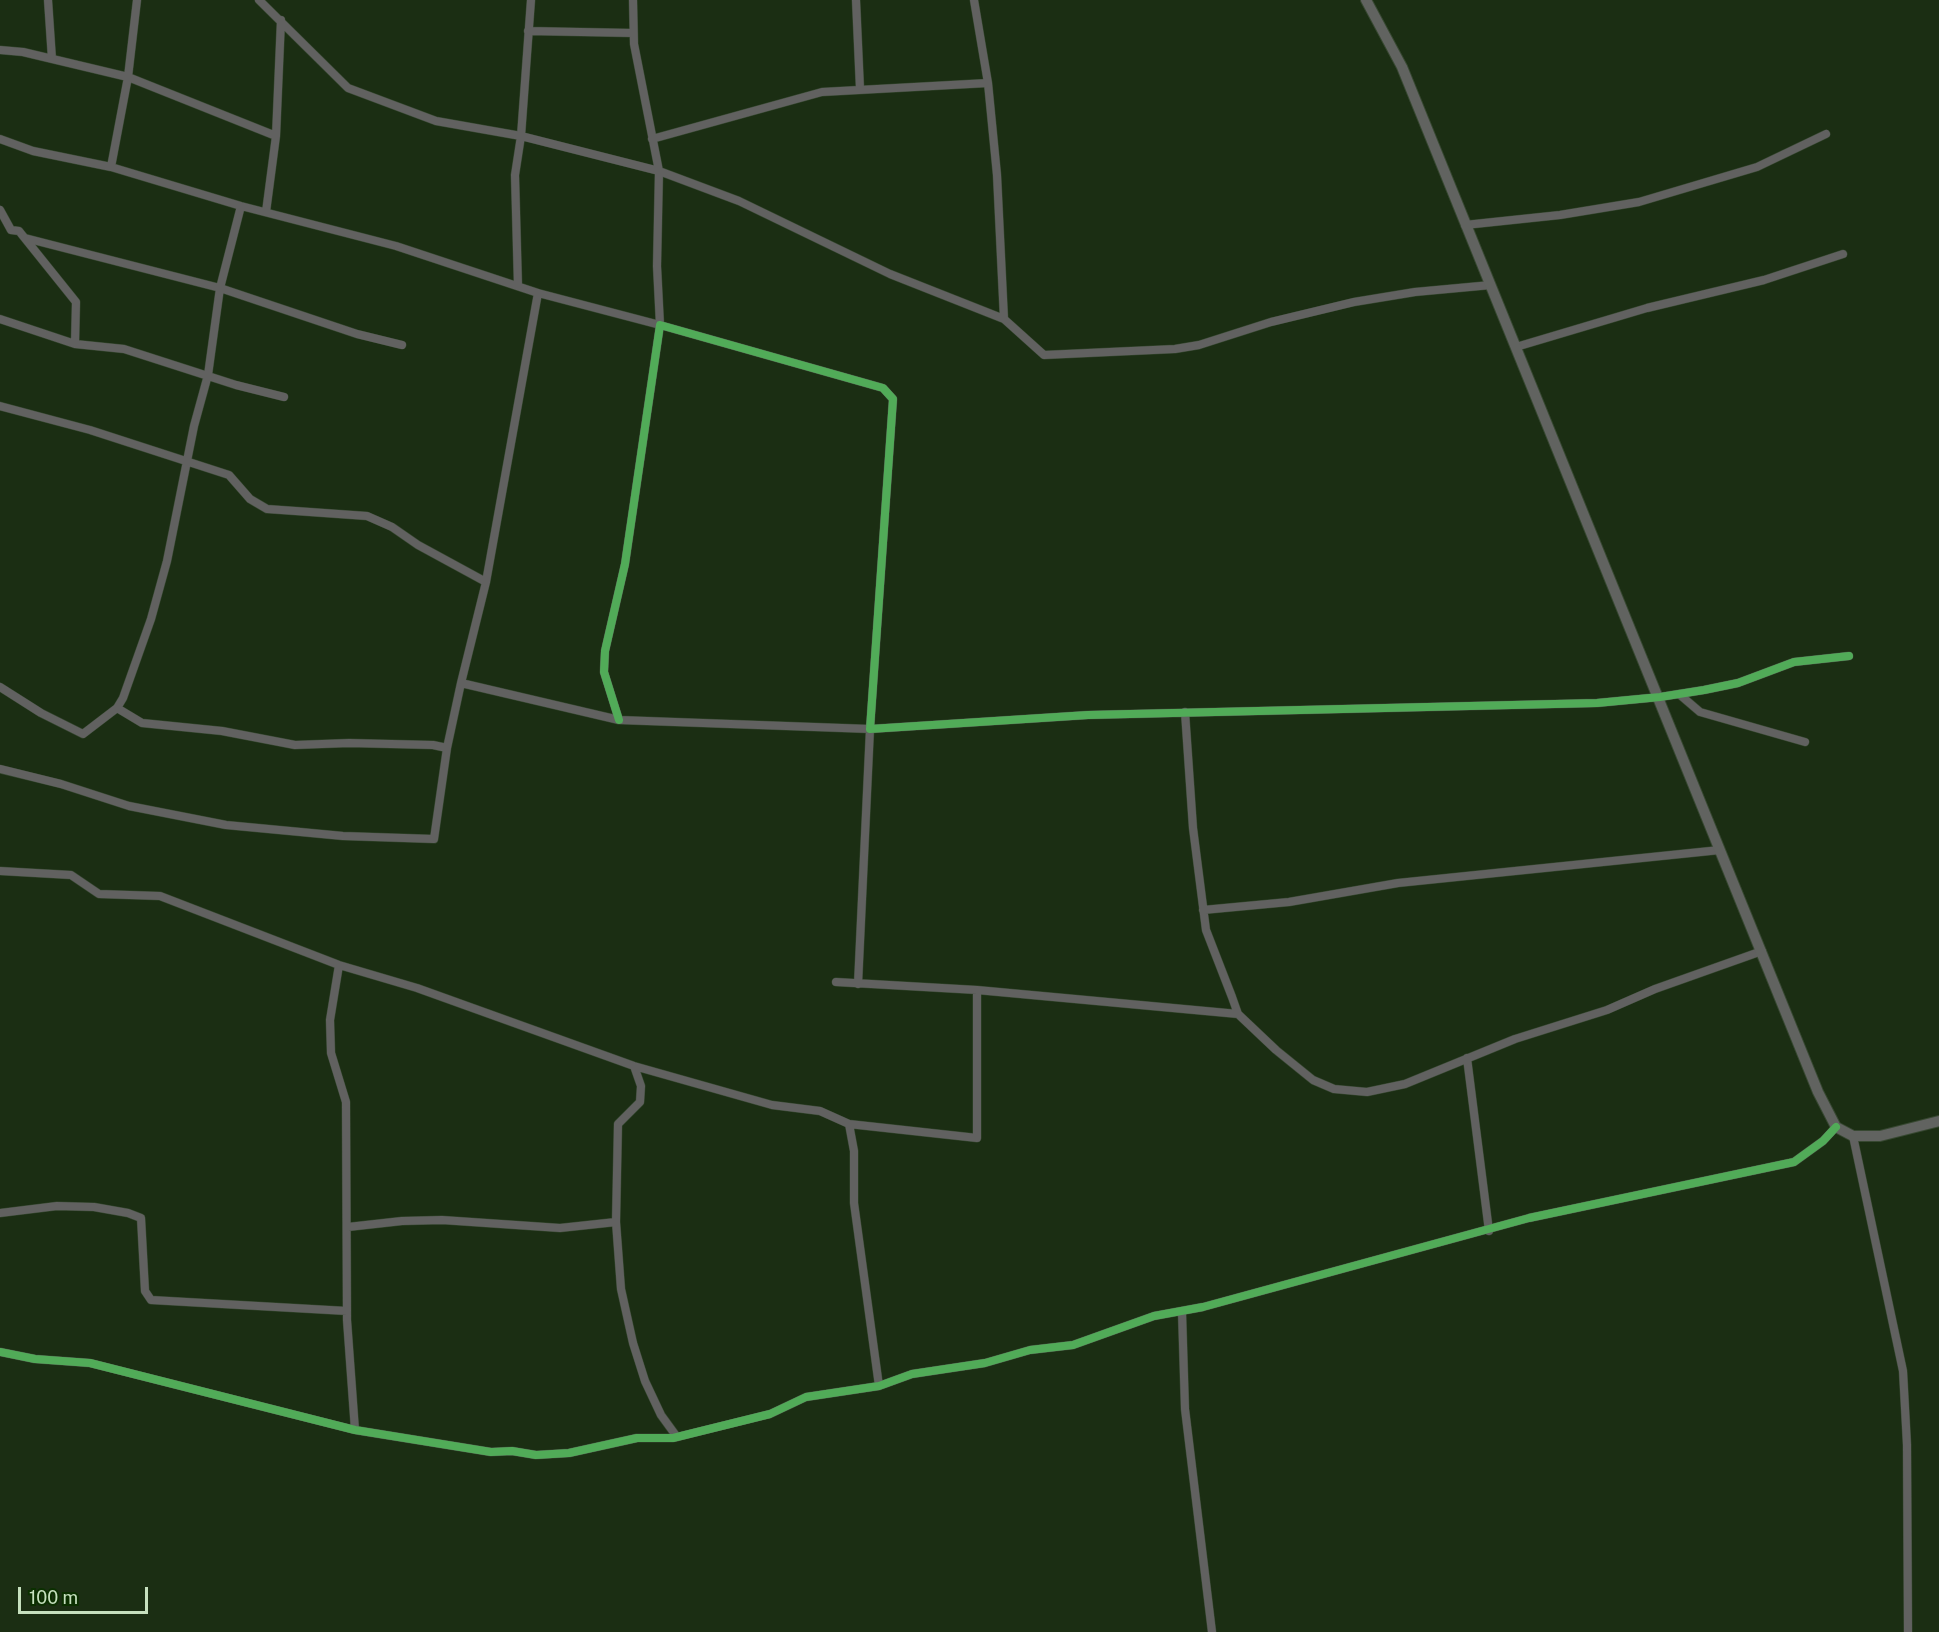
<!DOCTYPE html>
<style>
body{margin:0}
#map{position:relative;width:1939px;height:1632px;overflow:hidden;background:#1b2e13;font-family:"Public Sans",sans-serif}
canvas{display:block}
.scale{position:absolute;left:18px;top:1587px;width:130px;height:27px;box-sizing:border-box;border:3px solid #c6e0be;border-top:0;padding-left:8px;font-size:18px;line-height:21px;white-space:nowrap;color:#c6e0be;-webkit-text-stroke:4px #0b2f00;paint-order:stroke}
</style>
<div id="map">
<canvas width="1939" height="1632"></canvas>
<div class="scale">100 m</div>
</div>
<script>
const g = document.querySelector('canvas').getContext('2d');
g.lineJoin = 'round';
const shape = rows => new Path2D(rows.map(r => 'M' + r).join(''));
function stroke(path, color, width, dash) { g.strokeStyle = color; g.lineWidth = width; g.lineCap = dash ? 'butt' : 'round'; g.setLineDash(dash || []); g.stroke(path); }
const street = shape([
 [48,0,52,59],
 [259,0,348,88,436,121,521,136,659,171,739,201,890,274,1004,319,1044,355,1175,349,1199,345,1271,322,1354,302,1415,292,1491,285],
 [856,0,860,89],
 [974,0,988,83,997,175,1004,319],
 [528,31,633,33],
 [0,50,23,52,128,77,276,136,281,20],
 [0,139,33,151,111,167,241,206,396,246,538,293,660,325,657,266,659,171,634,44,633,0],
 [652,139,822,92,988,83],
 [111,167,128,77,137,0],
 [241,206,220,288,208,375,194,426,167,561,151,619,123,698,117,708,142,723,222,731,295,745,349,743,433,745,447,748],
 [0,210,11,230,19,231,76,302,75,344,0,319],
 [266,212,276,136],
 [1465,225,1560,215,1639,202,1757,167,1826,134],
 [25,238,220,288,357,334,402,345],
 [518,286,515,175,521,136,531,0],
 [538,293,486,582,461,683,619,720,870,729,858,984],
 [75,344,124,349,236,385,284,397],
 [1516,347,1647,308,1764,280,1843,254],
 [0,406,90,430,229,475,250,499,267,509,367,516,392,527,418,545,486,582],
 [0,687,41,713,83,734,117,708],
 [1679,694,1700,712,1805,742],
 [1185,712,1193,828,1206,930,1232,997,1238,1014,1276,1050,1313,1080,1334,1089,1367,1092,1405,1084,1515,1039,1607,1010,1655,989,1762,951],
 [619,720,604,672,605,651,625,564,660,325,883,388,893,399,870,729,1088,715,1597,703,1660,697,1704,690,1738,683,1794,662,1849,656],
 [0,769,61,784,129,806,226,825,343,836,434,839,447,748,461,683],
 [0,871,71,875,99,894,160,896,339,965,417,988,634,1066,772,1105,820,1111,849,1124,854,1151,854,1203,879,1386],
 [1203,910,1289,902,1398,883,1720,850],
 [339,965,330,1020,331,1053,346,1102,347,1320,355,1430],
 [836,982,977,990,1238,1014],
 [1467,1058,1489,1231],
 [634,1066,641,1086,640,1102,618,1124,616,1222,621,1289,633,1343,645,1381,661,1415,677,1437],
 [849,1124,977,1138,977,990],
 [1853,1136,1903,1371,1907,1445,1908,1632],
 [0,1213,57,1206,94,1207,128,1213,141,1218,145,1291,151,1300,347,1311],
 [348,1227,402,1221,442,1220,560,1228,616,1222],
 [1182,1312,1185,1409,1212,1632],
 [0,1352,35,1359,90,1363,355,1430,491,1452,512,1451,536,1455,569,1453,637,1438,673,1438,770,1414,806,1397,879,1386,912,1374,985,1363,1030,1350,1073,1345,1154,1316,1203,1307,1529,1218,1794,1162,1823,1141,1836,1127]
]);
const secondary = shape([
 [1366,0,1402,67,1818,1092,1836,1127,1853,1136,1880,1136,1939,1121]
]);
const cycleway = shape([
 [619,720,604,672,605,651,625,564,660,325,883,388,893,399,870,729,1088,715,1597,703,1660,697,1704,690,1738,683,1794,662,1849,656],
 [0,1352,35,1359,90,1363,355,1430,491,1452,512,1451,536,1455,569,1453,637,1438,673,1438,770,1414,806,1397,879,1386,912,1374,985,1363,1030,1350,1073,1345,1154,1316,1203,1307,1529,1218,1794,1162,1823,1141,1836,1127]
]);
stroke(street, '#374831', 9);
stroke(secondary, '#374831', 12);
stroke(street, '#616160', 8);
stroke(secondary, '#616360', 10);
stroke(cycleway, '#51ab58', 8);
</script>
